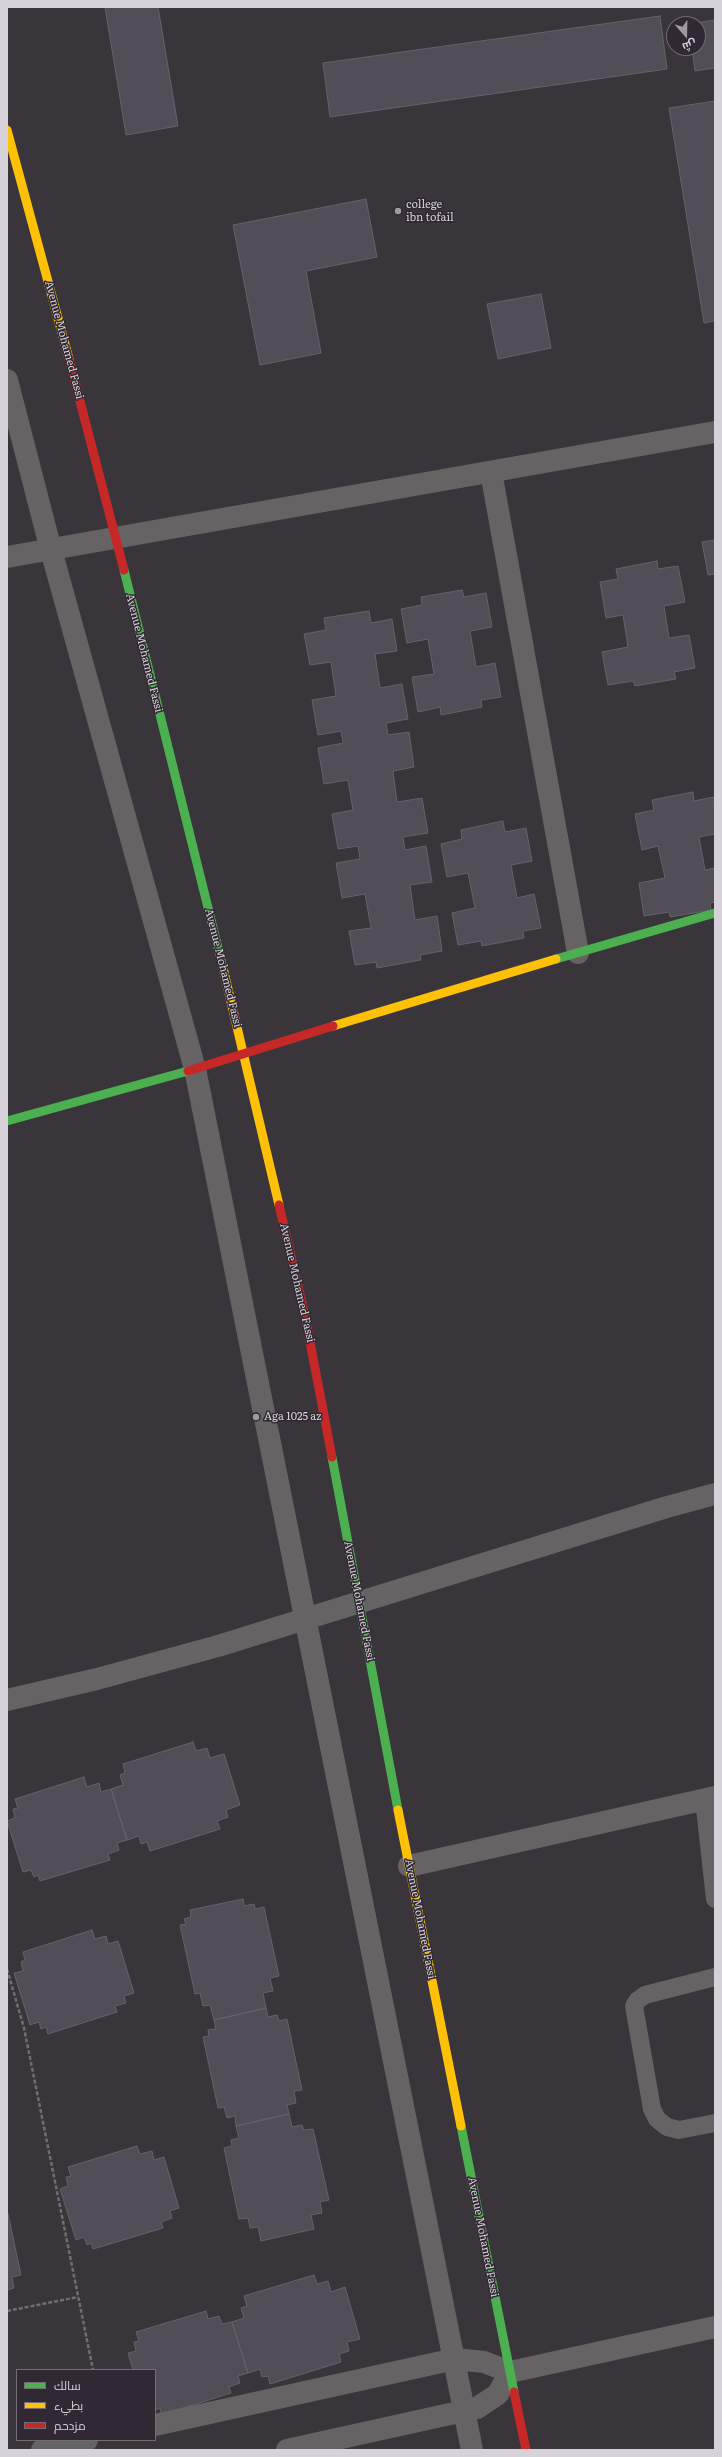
<!DOCTYPE html>
<meta charset="utf-8">
<style>
body{margin:0}
#map{position:relative;width:722px;height:2457px;overflow:hidden;background:#39353a;font-family:Literata,Cairo,serif}
canvas{display:block}
.frame{position:absolute;inset:0;border:8px solid #d7d2d9;pointer-events:none}
.legend{position:absolute;left:16px;top:2369px;width:140px;height:72px;box-sizing:border-box;background:#302832;border:1px solid #736c75;margin:0;padding:5px 7px;list-style:none;font-size:12px;color:#d7d2d9}
.legend li{display:flex;align-items:center;gap:8px;height:20px}
.legend b{width:20px;border:1px solid #736c75}
.north{position:absolute;left:666px;top:16px;width:40px;height:40px;box-sizing:border-box;background:#302832;border:1px solid #736c75;border-radius:50%;rotate:160deg;font-size:11px;font-weight:700;line-height:16px;text-align:center;color:#d7d2d9}
.north::after{content:'';display:block;margin:auto;width:14px;height:18px;background:#a09ba1;clip-path:polygon(50% 0,100% 100%,50% 72%,0 100%)}
</style>
<div id="map">
<canvas width="722" height="2457"></canvas>
<div class="frame"></div>
<ul class="legend">
<li><b style="height:5px;background:#4caf50"></b>سالك</li>
<li><b style="height:5px;background:#ffc107"></b>بطيء</li>
<li><b style="height:5px;background:#c62828"></b>مزدحم</li>
</ul>
<div class="north">ش</div>
</div>
<script>
const g = document.querySelector('canvas').getContext('2d');
g.lineJoin = 'round';
function fill(path, color) { g.fillStyle = color; g.fill(path, 'evenodd'); }
const shape = rows => new Path2D(rows.map(r => 'M' + r).join(''));
function stroke(path, color, width, dash) { g.strokeStyle = color; g.lineWidth = width; g.lineCap = dash ? 'butt' : 'round'; g.setLineDash(dash || []); g.stroke(path); }
function write(font, color, halo, rows, align = 'center') {
  g.font = font + ' Literata,serif'; g.lineWidth = 3; g.setLineDash([]); g.textBaseline = 'middle'; g.strokeStyle = halo; g.fillStyle = color; for (const [text, x, y, turn = 0] of rows) {
    g.save(); g.translate(x, y); g.rotate((+turn || 0) * Math.PI / 180); g.textAlign = isNaN(turn) ? turn : align; if (halo) g.strokeText(text, 0, 0); g.fillText(text, 0, 0); g.restore();
  }
}
const building = shape([
 [105,7,158,7,178,126,126,135,105,7],
 [660,16,667,69,330,117,323,63,660,16],
 [715,20,715,68,695,71,692,48,698,48,698,24,689,24,715,20],
 [715,101,715,321,704,323,669,108,715,101],
 [366,199,377,257,306,271,321,353,260,365,233,225,366,199],
 [541,294,551,348,498,359,487,304,541,294],
 [715,540,715,574,708,575,702,542,715,540],
 [657,561,658,569,678,566,685,602,664,606,669,638,689,635,695,668,674,672,676,679,635,686,633,681,608,685,602,652,628,647,623,615,606,618,600,582,618,579,616,569,657,561],
 [462,590,464,597,486,593,492,627,470,631,476,667,495,663,501,697,481,700,482,707,441,715,440,707,418,712,412,677,434,674,428,639,407,643,401,609,422,605,421,597,462,590],
 [369,611,371,623,392,619,397,651,375,654,380,688,402,684,408,719,386,723,388,735,409,732,414,767,393,771,397,802,422,798,428,833,403,837,405,850,426,846,432,882,410,885,415,920,437,916,442,951,420,955,421,960,377,968,376,962,355,965,349,931,371,928,365,894,342,898,336,863,360,859,358,846,338,849,332,814,353,810,348,780,324,784,318,748,343,743,341,731,318,735,312,700,336,696,331,662,310,665,304,634,326,630,324,618,369,611],
 [693,792,694,801,714,797,715,834,699,837,705,870,715,868,715,902,710,903,711,910,670,917,669,912,644,916,639,883,665,878,658,846,642,850,635,814,654,810,652,800,693,792],
 [503,821,505,832,526,828,532,861,511,865,517,898,534,894,541,928,523,931,524,938,482,946,481,941,458,945,452,913,475,908,468,873,447,877,441,844,462,839,461,830,503,821],
 [193,1742,196,1751,207,1748,210,1758,224,1754,240,1805,226,1810,228,1817,217,1821,220,1829,150,1851,147,1842,141,1844,139,1836,127,1840,111,1789,123,1785,120,1775,125,1773,123,1764,193,1742],
 [84,1777,87,1787,99,1783,101,1792,111,1789,127,1840,117,1843,119,1850,108,1854,110,1860,40,1881,38,1875,34,1877,31,1870,23,1872,7,1821,15,1818,13,1809,18,1808,15,1799,84,1777],
 [243,1899,244,1906,254,1904,255,1909,264,1907,279,1976,270,1978,273,1991,263,1993,266,2008,214,2020,210,2005,203,2006,200,1993,195,1994,180,1925,186,1924,184,1919,191,1917,190,1910,243,1899],
 [92,1930,95,1939,106,1936,108,1944,118,1941,134,1993,124,1996,126,2003,115,2006,117,2012,48,2034,46,2027,41,2029,39,2022,30,2025,14,1973,23,1971,21,1962,25,1960,23,1952,92,1930],
 [266,2008,268,2017,277,2015,279,2021,287,2019,302,2090,294,2091,296,2103,287,2105,289,2114,236,2126,235,2116,227,2118,224,2107,218,2108,203,2037,209,2036,208,2030,216,2029,214,2020,266,2008],
 [289,2114,292,2127,302,2125,304,2130,313,2129,329,2200,320,2202,322,2213,311,2215,314,2229,261,2241,258,2227,250,2228,248,2218,239,2219,224,2148,232,2146,231,2140,239,2138,236,2126,289,2114],
 [137,2146,140,2154,152,2151,154,2160,164,2157,179,2208,170,2211,172,2218,161,2222,163,2228,93,2249,91,2243,87,2245,84,2237,76,2240,60,2189,68,2186,66,2177,71,2176,68,2167,137,2146],
 [7,2209,21,2275,12,2277,14,2288,7,2290,7,2209],
 [314,2275,317,2284,328,2281,331,2292,345,2287,360,2339,347,2342,349,2351,339,2354,341,2362,270,2384,268,2376,262,2377,260,2369,248,2373,232,2322,244,2318,241,2308,247,2306,244,2296,314,2275],
 [206,2311,208,2319,219,2316,222,2324,232,2322,248,2373,238,2376,240,2383,229,2387,231,2393,161,2415,160,2408,155,2410,155,2370,133,2370,128,2353,136,2351,134,2342,139,2341,136,2332,206,2311]
]);
const path = shape([
 [7,1969,24,2028,93,2370],
 [7,2311,78,2297]
]);
const lane = shape([
 [704,1799,715,1899],
 [715,1977,645,1995,638,2000,634,2006,652,2109,657,2119,667,2127,679,2130,715,2123]
]);
const street = shape([
 [7,380,51,550,195,1069,472,2450],
 [491,472,578,953],
 [7,557,715,432],
 [7,1700,97,1679,218,1646,667,1507,715,1494],
 [409,1866,715,1797],
 [155,2425,455,2359,484,2362,510,2372,715,2327],
 [42,2450,87,2440],
 [287,2450,477,2408,498,2394,510,2372]
]);
const fast = shape([
 [124,570,224,972],
 [556,959,715,913],
 [7,1121,188,1071],
 [332,1457,398,1810],
 [461,2126,514,2392]
]);
const slow = shape([
 [7,130,69,359],
 [224,972,279,1205],
 [333,1026,556,959],
 [398,1810,461,2126]
]);
const jam = shape([
 [69,359,124,570],
 [188,1071,333,1026],
 [279,1205,305,1316,332,1457],
 [514,2392,526,2450]
]);
const markers = [
 [398,211,4,"#a09ba1"],
 [256,1417,4,"#a09ba1"]
];
const poiNames = [
 ["college",406,205],
 ["ibn tofail",406,218],
 ["Aga 1025 az",264,1417]
];
const streetNames = [
 ["Avenue Mohamed Fassi",64,340,75],
 ["Avenue Mohamed Fassi",144,653,76],
 ["Avenue Mohamed Fassi",223,968,76],
 ["Avenue Mohamed Fassi",297,1283,77],
 ["Avenue Mohamed Fassi",359,1601,79],
 ["Avenue Mohamed Fassi",420,1919,79],
 ["Avenue Mohamed Fassi",483,2237,79]
];
fill(building, '#524e58');
stroke(building, '#656367', 1);
stroke(path, '#706f70', 2.5, [4, 2]);
stroke(lane, '#656363', 18);
stroke(street, '#656363', 22);
stroke(fast, '#4caf50', 9);
stroke(slow, '#ffc107', 9);
stroke(jam, '#c62828', 9);
for (const [x, y, r, color] of markers) { const dot = new Path2D(); dot.arc(x, y, r, 0, 2 * Math.PI); g.fillStyle = color; g.fill(dot); stroke(dot, '#302832', 1.5); }
write('11px', '#d7d2d9', '#302832', poiNames, 'left');
write('11px', '#d7d2d9', '#302832', streetNames);
</script>
